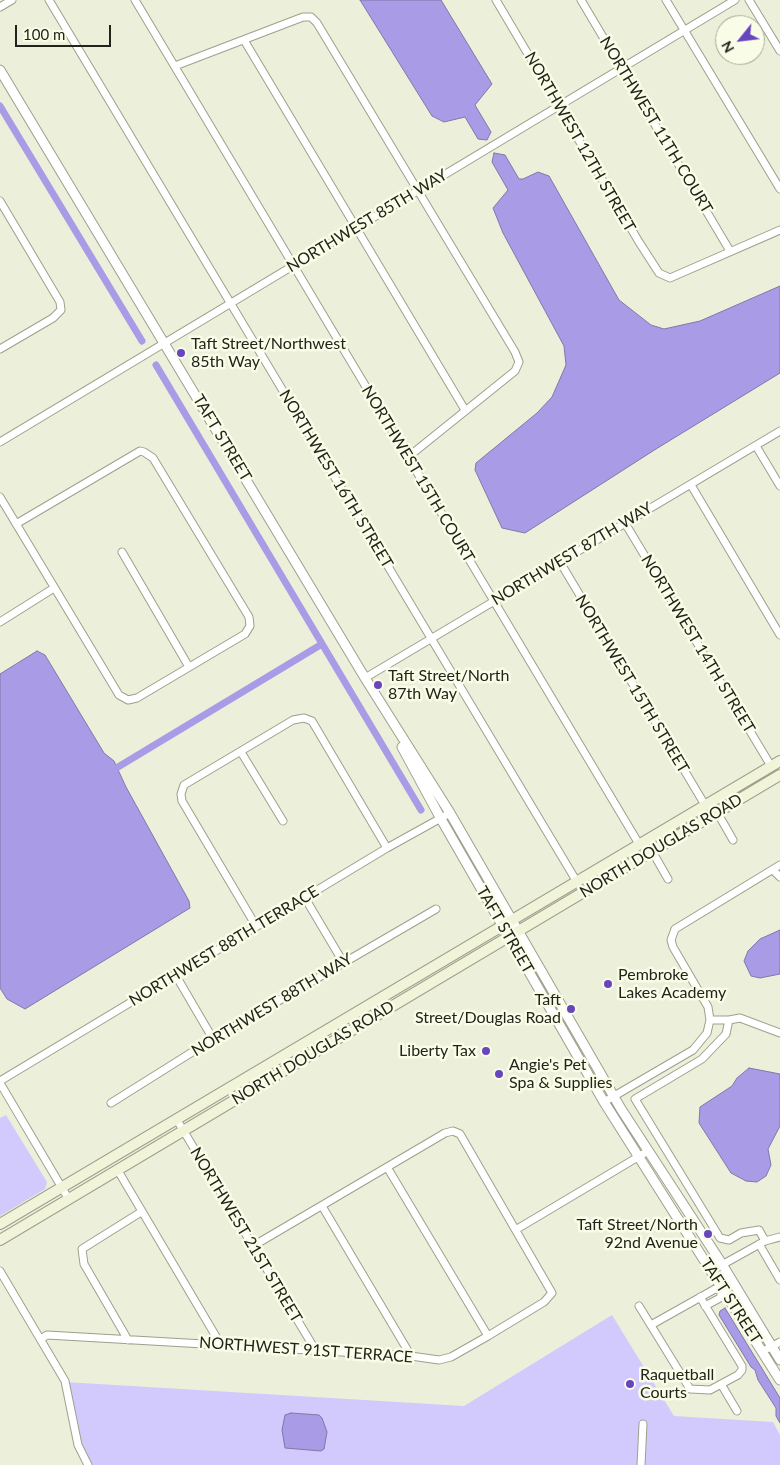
<!DOCTYPE html>
<style>
body{margin:0}
#map{position:relative;width:780px;height:1465px;overflow:hidden;background:#ecf0da;font-family:Lato,sans-serif}
canvas{display:block}
.north{position:absolute;left:715px;top:15px;width:50px;height:50px;box-sizing:border-box;background:#f9fde7;border:1px solid #a3a695;border-radius:50%;rotate:241deg;font-size:14px;font-weight:700;line-height:20px;text-align:center;color:#22231b}
.north::after{content:'';display:block;margin:auto;width:18px;height:22px;background:#6844bd;clip-path:polygon(50% 0,100% 100%,50% 72%,0 100%)}
.scale{position:absolute;left:15px;top:25px;width:96px;height:22px;box-sizing:border-box;border:2px solid #22231b;border-top:0;padding-left:6px;font-size:15px;line-height:18px;white-space:nowrap;color:#22231b;-webkit-text-stroke:4px #f9fde7;paint-order:stroke}
</style>
<div id="map">
<canvas width="780" height="1465"></canvas>
<div class="north">N</div>
<div class="scale">100 m</div>
</div>
<script>
const g = document.querySelector('canvas').getContext('2d');
g.lineJoin = 'round';
function fill(path, color) { g.fillStyle = color; g.fill(path, 'evenodd'); }
const shape = rows => new Path2D(rows.map(r => 'M' + r).join(''));
function stroke(path, color, width, dash) { g.strokeStyle = color; g.lineWidth = width; g.lineCap = dash ? 'butt' : 'round'; g.setLineDash(dash || []); g.stroke(path); }
function write(font, color, halo, rows, align = 'center') {
  g.font = font + ' Lato,sans-serif'; g.lineWidth = 5; g.setLineDash([]); g.textBaseline = 'middle'; g.strokeStyle = halo; g.fillStyle = color; for (const [text, x, y, turn = 0] of rows) {
    g.save(); g.translate(x, y); g.rotate((+turn || 0) * Math.PI / 180); g.textAlign = isNaN(turn) ? turn : align; if (halo) g.strokeText(text, 0, 0); g.fillText(text, 0, 0); g.restore();
  }
}
const green = shape([
 [6,1115,47,1182,45,1189,0,1216,0,1118],
 [612,1315,674,1416,773,1422,780,1435,780,1465,88,1465,81,1453,65,1382,464,1406]
]);
const water = shape([
 [360,0,441,0,492,84,475,105,491,132,487,140,478,139,465,117,444,122,432,116,360,0],
 [494,153,505,155,519,179,523,179,538,172,549,176,619,300,651,325,664,329,700,321,780,286,780,373,656,449,525,533,502,528,475,470,476,463,537,413,552,397,566,365,564,346,503,233,493,208,508,190,492,162,494,153],
 [37,651,45,655,104,753,114,761,126,787,189,901,190,908,25,1009,7,999,0,988,0,674,37,651],
 [780,930,780,974,760,978,751,976,744,961,748,951,760,939,780,930],
 [749,1068,780,1074,780,1126,768,1149,771,1165,766,1176,757,1182,746,1181,731,1173,699,1123,700,1107,732,1086,737,1078,749,1068],
 [725,1308,780,1398,780,1423,776,1416,776,1408,758,1380,755,1370,751,1367,719,1315,720,1311,725,1308],
 [291,1413,319,1415,322,1418,327,1432,324,1449,321,1451,285,1448,282,1430,285,1415,291,1413]
]);
const canal = shape([
 [0,106,142,341],
 [156,365,421,810],
 [118,767,322,644]
]);
const minor = shape([
 [49,0,577,882],
 [135,0,639,844],
 [496,0,639,242,659,273,670,278,780,230],
 [581,0,730,251],
 [666,0,780,189],
 [749,0,780,51],
 [0,7,12,0],
 [244,40,465,410],
 [175,66,303,17,311,17,317,23,515,352,519,362,515,371,408,457],
 [0,201,60,302,61,310,53,318,0,349],
 [0,442,735,0],
 [756,446,780,486],
 [691,485,780,635],
 [0,497,119,695,128,700,137,698,245,634,250,626,249,617,153,458,144,452,140,451,16,524],
 [625,523,771,766],
 [122,552,189,667],
 [560,562,705,805],
 [0,622,54,588],
 [365,678,780,431],
 [241,752,283,821],
 [717,812,733,840],
 [652,851,668,879],
 [773,870,780,877],
 [305,898,343,962],
 [256,926,182,801,181,794,184,785,293,720,304,718,312,721,387,848],
 [175,974,213,1039],
 [710,1020,729,1020],
 [0,1081,387,848,450,813],
 [0,1083,68,1198],
 [604,1102,693,1050,707,1033,710,1020,708,1007,673,947,671,940,675,929,780,865],
 [111,1103,213,1039,436,909],
 [177,1120,316,1351],
 [387,1167,488,1336],
 [117,1169,221,1345],
 [322,1206,411,1356],
 [517,1229,648,1151],
 [765,1241,759,1230,741,1233,729,1240,720,1238,635,1099,702,1059,726,1034,729,1020,740,1018,780,1033],
 [759,1244,780,1280],
 [0,1271,65,1381,78,1445,88,1465],
 [711,1271,765,1241,780,1237],
 [639,1306,690,1389,710,1390,738,1375,742,1370,742,1366,700,1297],
 [705,1306,720,1298,723,1290],
 [651,1325,715,1289,723,1290,733,1284],
 [41,1339,47,1335,221,1345,411,1356,439,1360,451,1357,488,1336,544,1302,552,1293,460,1134,453,1131,445,1133,253,1246],
 [128,1340,84,1264,82,1249,141,1212],
 [763,1351,780,1342],
 [721,1384,737,1411],
 [641,1465,643,1424]
]);
const tertiary = shape([
 [0,70,365,678,450,813,621,1109,722,1264,780,1360],
 [402,747,441,819,604,1102,780,1380]
]);
const secondary = shape([
 [0,1224,780,761],
 [0,1240,780,775]
]);
const markers = [
 [181,353,5,"#6844bd"],
 [378,685,5,"#6844bd"],
 [608,984,5,"#6844bd"],
 [571,1009,5,"#6844bd"],
 [486,1051,5,"#6844bd"],
 [499,1074,5,"#6844bd"],
 [708,1234,5,"#6844bd"],
 [630,1384,5,"#6844bd"]
];
const streetNames = [
 ["NORTHWEST 11TH COURT",656,125,59],
 ["NORTHWEST 12TH STREET",580,142,60],
 ["NORTHWEST 85TH WAY",367,221,-31],
 ["TAFT STREET",222,438,59],
 ["NORTHWEST 15TH COURT",418,474,59],
 ["NORTHWEST 16TH STREET",336,479,59],
 ["NORTHWEST 87TH WAY",572,554,-31],
 ["NORTHWEST 14TH STREET",698,644,59],
 ["NORTHWEST 15TH STREET",632,684,59],
 ["NORTH DOUGLAS ROAD",661,846,-31],
 ["TAFT STREET",505,930,60],
 ["NORTHWEST 88TH TERRACE",224,946,-31],
 ["NORTHWEST 88TH WAY",272,1005,-31],
 ["NORTH DOUGLAS ROAD",313,1053,-31],
 ["NORTHWEST 21ST STREET",246,1235,59],
 ["TAFT STREET",731,1301,57],
 ["NORTHWEST 91ST TERRACE",306,1350,4]
];
const poiNames = [
 ["Taft Street/Northwest",191,344],
 ["85th Way",191,362],
 ["Taft Street/North",388,676],
 ["87th Way",388,694],
 ["Pembroke",618,975],
 ["Lakes Academy",618,993],
 ["Taft",561,1000,"right"],
 ["Street/Douglas Road",561,1018,"right"],
 ["Liberty Tax",476,1051,"right"],
 ["Angie's Pet",509,1065],
 ["Spa & Supplies",509,1083],
 ["Taft Street/North",698,1225,"right"],
 ["92nd Avenue",698,1243,"right"],
 ["Raquetball",640,1375],
 ["Courts",640,1393]
];
fill(green, '#d2cafc');
fill(water, '#aa9be6');
stroke(water, '#8177a9', 1);
stroke(canal, '#aa9be6', 7);
stroke(minor, '#9da08c', 9);
stroke(tertiary, '#9da08c', 11);
stroke(secondary, '#9da08c', 12);
stroke(minor, '#fff', 7);
stroke(tertiary, '#fff', 9);
stroke(secondary, '#f1f4d8', 10);
for (const [x, y, r, color] of markers) { const dot = new Path2D(); dot.arc(x, y, r, 0, 2 * Math.PI); g.fillStyle = color; g.fill(dot); stroke(dot, '#f9fde7', 2); }
write('16px', '#22231b', '#f9fde7', streetNames);
write('16px', '#22231b', '#f9fde7', poiNames, 'left');
</script>
